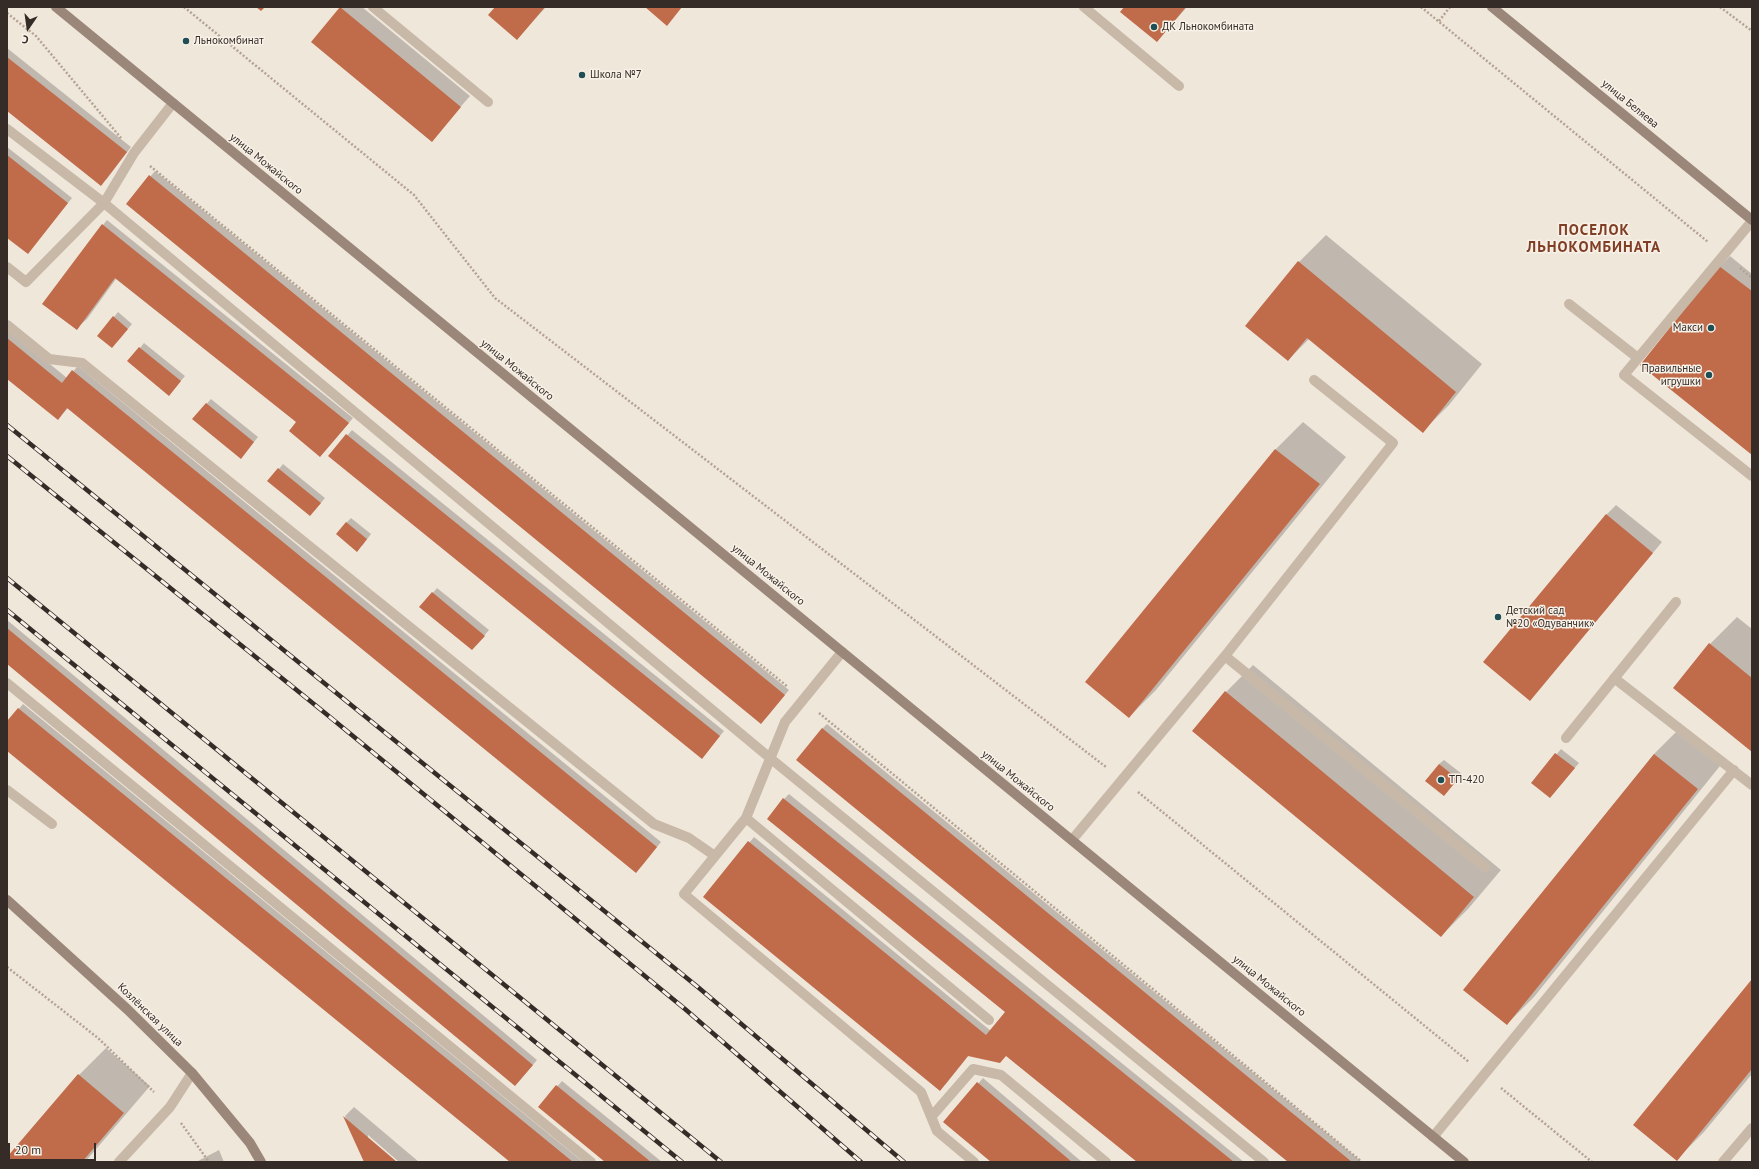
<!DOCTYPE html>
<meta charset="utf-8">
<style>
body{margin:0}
#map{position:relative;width:1759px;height:1169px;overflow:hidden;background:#f0e7db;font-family:"PT Sans",sans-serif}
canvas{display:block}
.frame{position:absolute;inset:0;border:8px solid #352c28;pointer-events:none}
.north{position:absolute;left:8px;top:8px;width:40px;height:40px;-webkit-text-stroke:3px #f8f1e7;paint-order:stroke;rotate:193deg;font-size:11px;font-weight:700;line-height:16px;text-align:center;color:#352c28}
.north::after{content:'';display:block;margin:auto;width:14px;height:18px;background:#352c28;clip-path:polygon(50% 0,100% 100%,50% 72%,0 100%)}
.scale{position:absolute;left:8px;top:1143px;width:88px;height:18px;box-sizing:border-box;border:2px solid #352c28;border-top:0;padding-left:5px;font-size:12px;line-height:14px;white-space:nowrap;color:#352c28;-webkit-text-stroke:3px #f8f1e7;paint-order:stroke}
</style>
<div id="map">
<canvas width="1759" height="1169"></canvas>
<div class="frame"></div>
<div class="north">С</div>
<div class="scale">20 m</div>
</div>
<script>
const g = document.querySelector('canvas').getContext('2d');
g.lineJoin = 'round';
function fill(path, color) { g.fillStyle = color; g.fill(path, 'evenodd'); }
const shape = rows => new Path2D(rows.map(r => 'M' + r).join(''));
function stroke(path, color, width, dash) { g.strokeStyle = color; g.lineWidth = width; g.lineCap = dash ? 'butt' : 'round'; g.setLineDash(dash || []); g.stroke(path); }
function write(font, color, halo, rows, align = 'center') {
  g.font = font + ' "PT Sans",sans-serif'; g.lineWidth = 3; g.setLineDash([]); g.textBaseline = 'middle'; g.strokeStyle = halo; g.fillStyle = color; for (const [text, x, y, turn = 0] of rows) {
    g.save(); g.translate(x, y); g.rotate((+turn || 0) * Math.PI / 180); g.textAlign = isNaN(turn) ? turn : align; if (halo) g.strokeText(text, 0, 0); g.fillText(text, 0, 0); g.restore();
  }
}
const shadow = shape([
 [341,7,362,7,470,96,431,141,312,42],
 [497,7,546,7,517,39],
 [1125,7,1187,7,1157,41],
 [7,48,131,147,106,180,7,109],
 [7,147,72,198,32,248,7,236],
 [155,171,789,690,766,718,127,204],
 [107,220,353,418,325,451,298,422,116,279,87,319,77,328,103,225],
 [1326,235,1482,364,1449,405,1423,431,1310,338,1288,360,1299,262],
 [1730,256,1752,274,1752,454,1720,266],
 [118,312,132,324,117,342,114,317],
 [7,329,67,378,78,366,661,842,641,867,68,408,58,419,7,378],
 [144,343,185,376,169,395,140,348],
 [211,399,258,437,245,453,193,419],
 [1303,422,1346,457,1156,690,1129,717,1086,682,1276,449],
 [352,430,724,731,706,753,329,456],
 [283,464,325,498,315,510,279,469],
 [1616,505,1662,542,1530,700,1607,514],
 [351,518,371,534,362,546,346,523],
 [437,588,489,630,477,644,421,607],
 [1737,617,1752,629,1752,750,1710,644],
 [7,620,537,1060,520,1080,515,1085,7,663],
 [1253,665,1501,870,1468,909,1441,936,1226,692],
 [23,704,583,1162,511,1162,7,750,7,723],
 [827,724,1362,1162,1289,1162,822,729],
 [1681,727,1724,761,1534,997,1507,1024,1464,990,1654,754],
 [1561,749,1579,763,1550,797,1533,782],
 [1444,760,1462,774,1448,790,1439,764],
 [789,794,1244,1162,1139,1162,1006,1055,969,1055,945,1085,704,896,754,837,991,1031,1006,1011,784,799],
 [1752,980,1752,1074,1704,1132,1677,1159],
 [106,1048,150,1086,85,1162,7,1162,7,1159,79,1075],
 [983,1078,1082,1162,992,1162,945,1122],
 [562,1081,662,1162,607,1162,539,1107],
 [354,1107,419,1162,399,1162,368,1135,368,1138,396,1162,365,1162,345,1116],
 [219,1150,224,1162,196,1162]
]);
const building = shape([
 [256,7,265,7,261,11],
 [340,7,461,107,432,142,311,42],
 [495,7,545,7,517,40,488,15],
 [645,7,682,7,667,26],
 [1124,7,1186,7,1157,42,1120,12],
 [7,57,127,152,101,186,7,111],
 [7,155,68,203,28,254,7,238],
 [149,175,785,695,761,724,126,204],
 [102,224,349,423,320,457,289,431,296,422,115,278,77,330,42,304],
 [1298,261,1456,392,1423,433,1307,338,1288,361,1245,326],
 [1719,266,1752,291,1752,455,1640,365],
 [113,316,128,329,112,348,97,336],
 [7,338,62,383,72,370,657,847,636,873,67,408,58,420,7,379],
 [139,347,181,381,169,396,127,361],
 [206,403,254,442,241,459,192,419],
 [346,434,720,736,702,759,328,456],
 [1275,449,1320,484,1129,718,1085,682],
 [278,468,321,503,310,516,267,481],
 [1606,514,1653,553,1530,701,1483,662],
 [346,522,367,539,357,552,336,534],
 [432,592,485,636,472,650,419,607],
 [7,628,533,1065,515,1086,7,664],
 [1709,643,1752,678,1752,752,1673,688],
 [1225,691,1474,897,1441,937,1192,731],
 [18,708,573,1162,510,1162,7,751,7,721],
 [822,728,1352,1162,1288,1162,796,760],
 [1555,753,1575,768,1550,798,1531,783],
 [1654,754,1698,789,1507,1025,1463,990],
 [1439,764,1458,779,1444,796,1425,781],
 [783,798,1234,1162,1137,1162,1006,1056,1000,1063,968,1056,940,1091,703,897,748,841,986,1035,1005,1012,767,819],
 [1752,979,1752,1069,1677,1161,1633,1125],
 [78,1074,124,1113,82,1162,7,1162,7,1157],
 [977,1082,1072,1162,991,1162,943,1122],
 [556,1085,651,1162,605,1162,538,1107],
 [343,1116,397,1162,364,1162]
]);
const path = shape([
 [184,7,414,195,495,298,1106,767],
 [1421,7,1708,242],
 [1720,7,1752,31],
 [7,13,36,36,121,138],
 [1439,21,1450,7],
 [150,166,788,687],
 [1740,268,1752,278],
 [819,713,1362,1162],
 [1138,792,1469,1062],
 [7,967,98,1038,154,1092],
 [1501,1088,1592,1162],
 [181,1123,209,1162]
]);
const lane = shape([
 [373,7,488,102],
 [1084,7,1179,86],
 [7,129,104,203,770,758,1264,1162],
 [1752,221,1624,375,1752,476],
 [7,267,26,282,104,203,134,153,173,103],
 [1569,304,1638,358],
 [7,325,49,359,82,363,654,824,689,838,715,856],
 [842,652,785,722,746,818,684,894,921,1092,937,1131,974,1162],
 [1225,656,1485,867],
 [1614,678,1752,785],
 [7,683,591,1162],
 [1566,738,1676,602],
 [7,790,52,824],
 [746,818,989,1020],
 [1072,840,1225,656,1393,443,1314,380],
 [932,1116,973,1069,1001,1075,1106,1162],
 [1433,1137,1734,770],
 [119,1162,170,1107,192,1073],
 [1723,1162,1752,1128]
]);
const secondary = shape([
 [56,7,1464,1162],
 [1492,7,1752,220],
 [7,900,127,1009,192,1073,250,1143,261,1162]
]);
const rail = shape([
 [7,425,699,988,904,1162],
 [7,456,325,713,685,1009,861,1162],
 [7,578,721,1162],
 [7,610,682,1162]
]);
const markers = [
 [1154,27,4,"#1f4f54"],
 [186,41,4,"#1f4f54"],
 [582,75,4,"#1f4f54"],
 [1711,328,4,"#1f4f54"],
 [1709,375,4,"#1f4f54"],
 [1498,617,4,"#1f4f54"],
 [1441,780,4,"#1f4f54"]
];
const poiNames = [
 ["ДК Льнокомбината",1162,27],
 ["Льнокомбинат",194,41],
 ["Школа №7",590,75],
 ["Макси",1703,328,"right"],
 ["Правильные",1701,369,"right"],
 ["игрушки",1701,382,"right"],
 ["Детский сад",1506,611],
 ["№20 «Одуванчик»",1506,624],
 ["ТП-420",1449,780]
];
const streetNames = [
 ["улица Беляева",1630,104,39],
 ["улица Можайского",266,164,39],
 ["улица Можайского",517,370,39],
 ["улица Можайского",768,575,39],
 ["улица Можайского",1018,781,39],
 ["улица Можайского",1269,986,39],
 ["Козлёнская улица",150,1015,44]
];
const districtNames = [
 ["ПОСЕЛОК",1594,231],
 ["ЛЬНОКОМБИНАТА",1594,248]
];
fill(shadow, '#0003');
fill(building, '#c06b4a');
stroke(path, '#b4a292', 2.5, [2, 2]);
stroke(lane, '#c8b8a8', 10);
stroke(secondary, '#9b8779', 10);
stroke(rail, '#352c28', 4.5);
stroke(rail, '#f8f1e7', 3, [9]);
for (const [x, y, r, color] of markers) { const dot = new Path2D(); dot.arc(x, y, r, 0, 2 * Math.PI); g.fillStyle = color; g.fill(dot); stroke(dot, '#f8f1e7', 1.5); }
write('11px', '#352c28', '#f8f1e7', poiNames, 'left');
write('11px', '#352c28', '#f8f1e7', streetNames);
g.letterSpacing = '1px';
write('bold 15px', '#803e25', '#f8f1e7', districtNames);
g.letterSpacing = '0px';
</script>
